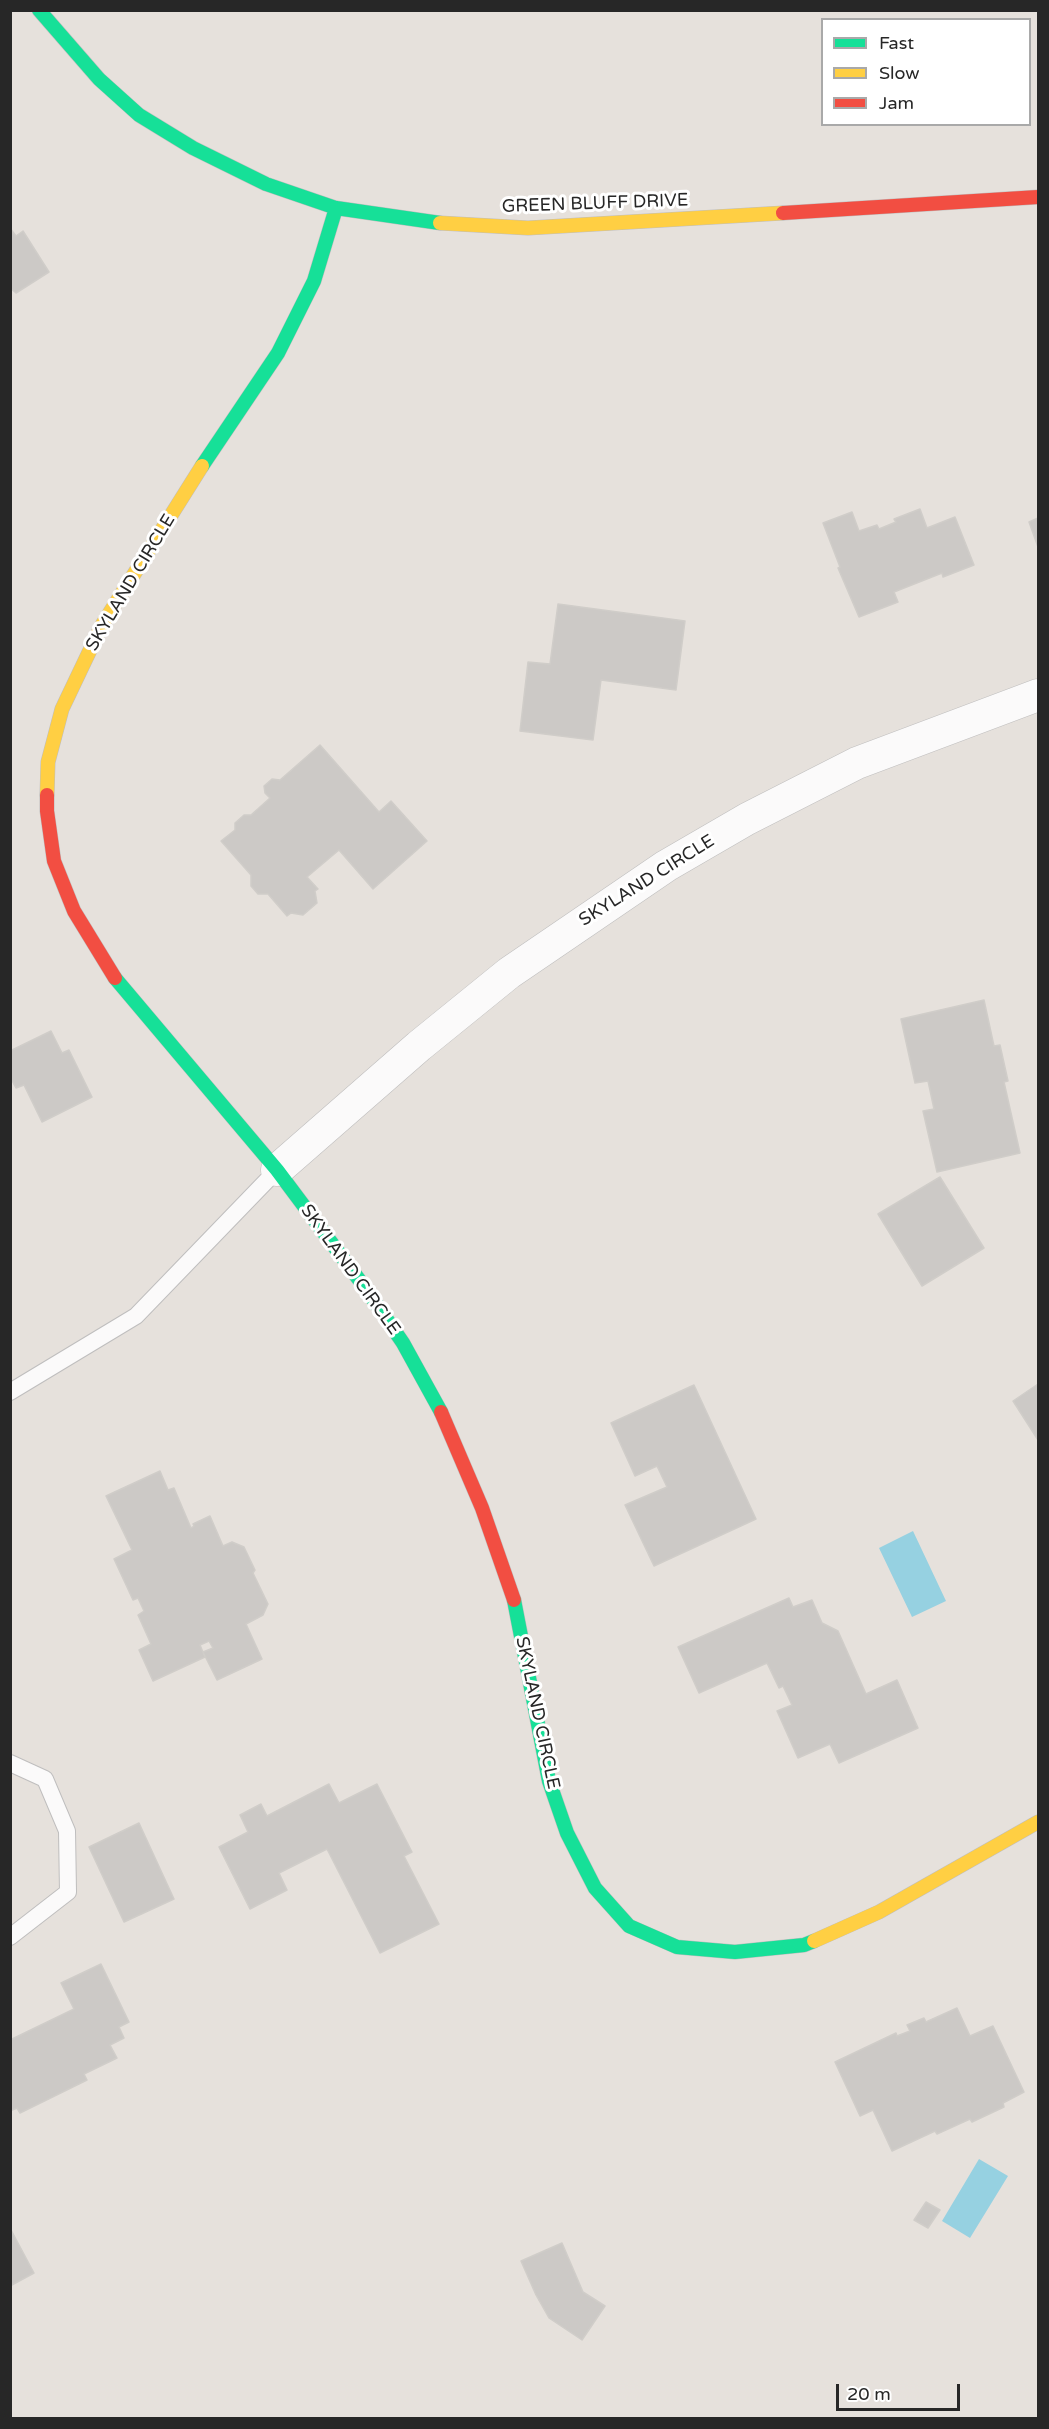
<!DOCTYPE html>
<style>
body{margin:0}
#map{position:relative;width:1049px;height:2429px;overflow:hidden;background:#e6e1dc;font-family:"Varela Round",sans-serif}
canvas{display:block}
.frame{position:absolute;inset:0;border:12px solid #272727;pointer-events:none}
.legend{position:absolute;left:821px;top:18px;width:210px;height:108px;box-sizing:border-box;background:#fff;border:2px solid #a9a9a9;margin:0;padding:8px 10px;list-style:none;font-size:18px;color:#272727}
.legend li{display:flex;align-items:center;gap:12px;height:30px}
.legend b{width:30px;border:2px solid #a9a9a9}
.scale{position:absolute;left:836px;top:2384px;width:124px;height:27px;box-sizing:border-box;border:3px solid #272727;border-top:0;padding-left:8px;font-size:18px;line-height:21px;white-space:nowrap;color:#272727;-webkit-text-stroke:4px #fff;paint-order:stroke}
</style>
<div id="map">
<canvas width="1049" height="2429"></canvas>
<div class="frame"></div>
<ul class="legend">
<li><b style="height:8px;background:#16e098"></b>Fast</li>
<li><b style="height:8px;background:#ffcf43"></b>Slow</li>
<li><b style="height:8px;background:#f24e42"></b>Jam</li>
</ul>
<div class="scale">20 m</div>
</div>
<script>
const g = document.querySelector('canvas').getContext('2d');
g.lineJoin = 'round';
function fill(path, color) { g.fillStyle = color; g.fill(path, 'evenodd'); }
const shape = rows => new Path2D(rows.map(r => 'M' + r).join(''));
function stroke(path, color, width, dash) { g.strokeStyle = color; g.lineWidth = width; g.lineCap = dash ? 'butt' : 'round'; g.setLineDash(dash || []); g.stroke(path); }
function write(font, color, halo, rows, align = 'center') {
  g.font = font + ' "Varela Round",sans-serif'; g.lineWidth = 6; g.setLineDash([]); g.textBaseline = 'middle'; g.strokeStyle = halo; g.fillStyle = color; for (const [text, x, y, turn = 0] of rows) {
    g.save(); g.translate(x, y); g.rotate((+turn || 0) * Math.PI / 180); g.textAlign = isNaN(turn) ? turn : align; if (halo) g.strokeText(text, 0, 0); g.fillText(text, 0, 0); g.restore();
  }
}
const water = shape([
 [913,1531,946,1601,912,1617,879,1548],
 [979,2159,1008,2176,970,2238,942,2221]
]);
const building = shape([
 [10,228,16,236,23,231,49,272,16,293,10,288,10,228],
 [920,509,927,528,955,517,974,565,943,577,942,573,894,592,898,602,859,617,838,568,840,567,823,523,852,512,859,531,877,525,879,529,896,522,894,519,920,509],
 [1038,518,1038,547,1029,522,1038,518],
 [558,604,685,621,676,690,601,680,593,740,520,731,528,662,550,664,558,604],
 [320,745,379,812,391,801,427,841,373,889,339,850,307,877,318,889,315,891,317,903,303,915,291,913,287,916,268,894,258,894,251,886,251,875,221,841,235,830,235,823,244,815,251,815,270,798,265,793,264,786,272,779,280,780,320,745],
 [984,1000,994,1046,1000,1045,1008,1081,1004,1082,1020,1153,937,1172,923,1111,934,1109,928,1081,915,1083,901,1019,984,1000],
 [51,1031,62,1053,69,1050,92,1097,42,1122,24,1085,16,1088,10,1077,10,1051,51,1031],
 [940,1177,984,1248,922,1286,878,1214,940,1177],
 [1038,1384,1038,1440,1013,1401,1038,1384],
 [694,1385,756,1519,654,1566,625,1505,667,1487,657,1466,635,1476,611,1423,694,1385],
 [160,1471,168,1490,174,1488,191,1528,194,1526,193,1524,210,1516,223,1546,232,1542,244,1547,255,1570,253,1573,268,1604,263,1615,246,1624,262,1659,217,1680,203,1652,213,1648,209,1641,200,1645,205,1657,153,1681,139,1650,151,1644,138,1615,144,1611,138,1598,133,1600,114,1559,132,1550,106,1496,160,1471],
 [789,1598,793,1607,812,1600,822,1623,838,1631,866,1694,897,1680,918,1728,839,1763,830,1744,798,1758,777,1711,792,1705,783,1686,779,1688,767,1663,699,1693,678,1647,789,1598],
 [329,1784,339,1803,377,1784,412,1852,404,1856,439,1924,380,1953,327,1849,279,1873,287,1890,250,1909,219,1847,248,1832,240,1815,261,1804,267,1816,329,1784],
 [139,1823,174,1899,124,1922,89,1847,139,1823],
 [101,1964,129,2022,119,2027,124,2038,110,2045,117,2058,84,2074,87,2080,20,2113,17,2108,10,2111,10,2040,74,2009,61,1983,101,1964],
 [957,2008,970,2036,993,2026,1024,2092,1003,2103,1004,2107,972,2122,970,2119,937,2134,935,2131,892,2151,873,2110,860,2116,835,2062,896,2033,897,2036,910,2031,907,2025,924,2018,926,2022,957,2008],
 [926,2202,940,2210,928,2228,914,2220,926,2202],
 [10,2228,34,2273,10,2286,10,2228],
 [562,2243,583,2292,605,2306,582,2340,549,2318,536,2295,521,2261,562,2243]
]);
const lane = shape([
 [10,1392,136,1316,277,1170],
 [10,1763,45,1779,67,1831,68,1892,10,1937]
]);
const street = shape([
 [277,1170,419,1046,509,973,666,866,747,819,857,763,1038,695]
]);
const fast = shape([
 [39,10,99,79,139,115,193,148,266,184,336,208,440,223],
 [202,466,278,353,314,281,336,208],
 [115,978,277,1170,366,1289,403,1343,441,1412],
 [514,1600,549,1781,567,1833,595,1888,629,1926,677,1947,735,1952,804,1945,814,1941]
]);
const slow = shape([
 [440,223,528,228,783,213],
 [47,795,48,762,62,709,102,625,202,466],
 [814,1941,879,1912,1038,1822]
]);
const jam = shape([
 [783,213,1038,197],
 [47,795,47,811,54,861,74,911,115,978],
 [441,1412,482,1508,514,1600]
]);
const streetNames = [
 ["GREEN BLUFF DRIVE",595,204,-2],
 ["SKYLAND CIRCLE",131,583,-59],
 ["SKYLAND CIRCLE",647,881,-32],
 ["SKYLAND CIRCLE",350,1270,54],
 ["SKYLAND CIRCLE",537,1713,78]
];
fill(water, '#96d1e1');
fill(building, '#ccc9c6');
stroke(building, '#d0cdc9', 1.5);
stroke(lane, '#bfbebe', 18);
stroke(street, '#bfbebe', 33);
stroke(fast, '#bfbebe', 15);
stroke(slow, '#bfbebe', 15);
stroke(jam, '#bfbebe', 15);
stroke(lane, '#fbfafa', 16);
stroke(street, '#fbfafa', 32);
stroke(fast, '#16e098', 14);
stroke(slow, '#ffcf43', 14);
stroke(jam, '#f24e42', 14);
write('18px', '#272727', '#fff', streetNames);
</script>
